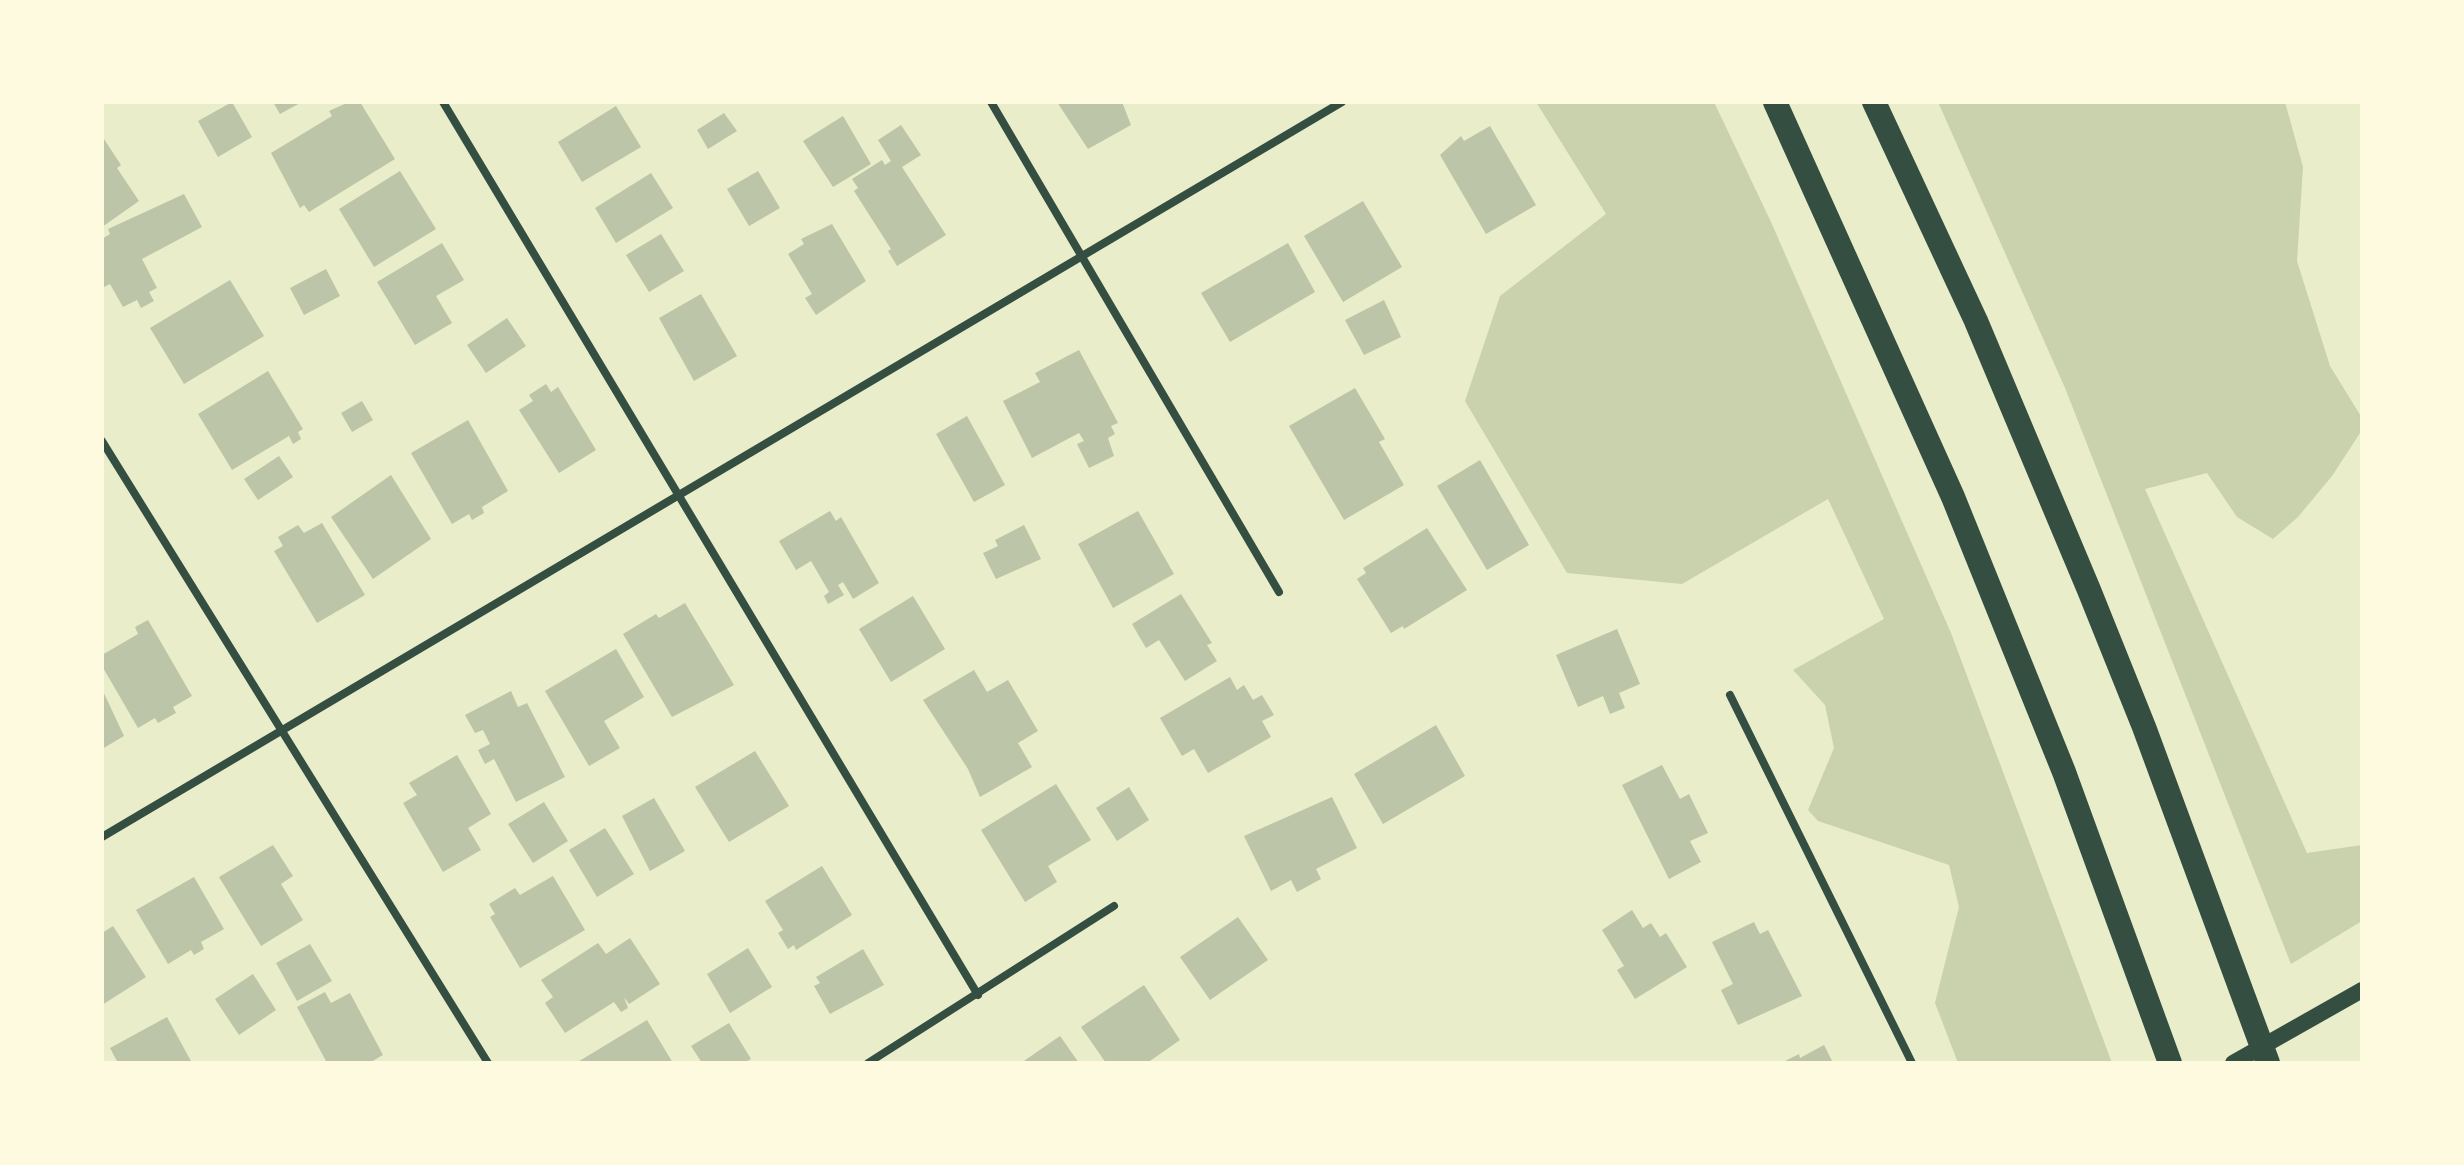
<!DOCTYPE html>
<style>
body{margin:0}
#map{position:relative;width:2464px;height:1165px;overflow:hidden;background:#e9edc9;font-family:"Fira Sans Condensed",sans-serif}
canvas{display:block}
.frame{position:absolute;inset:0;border:104px solid #fefae0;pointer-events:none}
</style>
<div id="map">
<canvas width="2464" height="1165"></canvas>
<div class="frame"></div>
</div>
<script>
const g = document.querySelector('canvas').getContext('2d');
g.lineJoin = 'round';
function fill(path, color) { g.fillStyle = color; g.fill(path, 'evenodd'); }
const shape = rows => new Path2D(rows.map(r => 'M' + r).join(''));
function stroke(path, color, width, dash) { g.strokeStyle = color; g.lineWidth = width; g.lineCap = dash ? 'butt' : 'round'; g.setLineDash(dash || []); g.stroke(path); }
const green = shape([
 [1536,102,1714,102,1771,222,1951,633,2112,1063,1958,1063,1935,1003,1959,907,1949,865,1818,821,1808,810,1834,748,1825,705,1793,670,1884,619,1828,499,1682,584,1567,573,1465,401,1500,296,1606,214],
 [1938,102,2285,102,2303,167,2297,261,2330,366,2362,418,2362,430,2332,476,2298,517,2273,539,2237,517,2207,473,2145,489,2307,853,2362,845,2362,921,2291,964,2065,388]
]);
const building = shape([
 [232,102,252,137,218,157,198,121],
 [273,102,302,102,280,114],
 [349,102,360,102,395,159,309,212,304,205,300,208,271,153,332,116,329,111],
 [1057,102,1122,102,1131,125,1088,149],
 [616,106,641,147,582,182,558,142],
 [724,113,737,131,708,149,697,130],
 [843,116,871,164,833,187,803,141],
 [901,125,921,155,902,167,946,235,897,266,888,251,891,249,854,191,858,188,852,179,882,160,885,165,891,161,878,140],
 [1490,126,1536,205,1486,234,1440,155,1461,136,1464,141],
 [102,136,121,165,117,168,139,201,102,227],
 [400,171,436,229,374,267,339,209],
 [758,171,780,208,749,226,727,189],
 [651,173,673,208,616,243,595,208],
 [184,194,202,227,142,259,157,288,149,292,154,301,141,308,137,300,123,307,110,284,102,288,102,239,110,234,108,229],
 [1363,201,1402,267,1343,302,1304,236],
 [832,224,866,281,816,315,805,298,812,294,788,254,804,244,801,239],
 [661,234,684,271,649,292,626,255],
 [442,243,464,280,436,296,452,323,415,345,377,282],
 [1288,243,1315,292,1230,342,1201,293],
 [326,269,340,296,304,315,290,288],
 [230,280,264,336,184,384,150,328],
 [701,294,737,356,694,381,659,318],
 [1384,300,1401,337,1364,355,1345,320],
 [507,318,526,346,486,373,467,345],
 [1079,350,1118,423,1111,426,1115,434,1108,438,1114,456,1089,468,1077,444,1084,441,1079,433,1032,458,1003,401,1040,382,1035,373],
 [268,371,303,429,298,432,301,439,293,444,289,436,232,470,198,414],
 [546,384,551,392,558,387,596,450,559,473,519,410,533,401,529,395],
 [1355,388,1385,439,1379,442,1404,485,1344,520,1289,426],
 [362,401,373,420,352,432,341,413],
 [967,416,1005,485,974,502,936,434],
 [468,420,508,491,482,507,484,513,472,520,469,514,452,524,411,453],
 [279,456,293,477,258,500,244,479],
 [1480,460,1529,545,1487,570,1437,486],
 [391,475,431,539,373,579,331,517],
 [830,511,836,521,841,517,879,583,853,599,843,582,838,585,844,595,828,604,824,596,829,592,811,561,796,570,779,541],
 [1138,511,1174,574,1113,608,1078,544],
 [322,523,365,595,317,623,274,551,283,546,278,537,298,525,304,533],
 [1024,525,1041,559,996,579,983,553,998,546,995,540],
 [1427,528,1467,590,1404,629,1403,626,1391,633,1357,579,1366,573,1363,568],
 [1181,594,1212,643,1207,645,1217,661,1185,681,1159,640,1146,648,1132,624],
 [913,596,945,649,891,682,859,629],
 [685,603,734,685,672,717,623,634,656,614,659,618],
 [148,620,192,696,173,707,176,713,158,723,155,718,138,728,102,666,102,655,138,634,135,627],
 [1617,629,1640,684,1619,693,1625,708,1610,714,1603,696,1578,707,1556,655],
 [616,649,644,697,604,721,620,748,589,766,545,691],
 [974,670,987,692,1008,680,1038,731,1018,743,1032,767,980,797,968,769,923,700],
 [1230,677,1237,690,1244,685,1253,700,1262,695,1274,715,1262,721,1271,737,1208,773,1194,749,1182,756,1160,718],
 [102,689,124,736,102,749],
 [511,691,518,707,527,703,565,777,516,802,494,759,485,764,478,750,490,744,483,730,475,733,465,715],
 [1436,725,1465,776,1383,824,1354,774],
 [755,751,789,806,729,842,695,787],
 [457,755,491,814,468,828,481,850,443,872,403,803,417,795,409,783],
 [1662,765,1680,799,1689,794,1708,833,1690,841,1701,862,1669,879,1622,785],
 [1056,784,1091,840,1048,866,1057,882,1025,902,981,830],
 [1129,787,1149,820,1117,841,1096,808],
 [1332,797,1357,848,1316,869,1321,879,1297,892,1291,880,1271,891,1244,836],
 [654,798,685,851,650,871,622,816],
 [544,802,568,841,533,863,508,824],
 [605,828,634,874,597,897,569,850],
 [273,845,293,876,281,884,303,920,261,946,219,877],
 [822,866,852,915,796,950,794,945,788,949,778,933,783,930,765,901],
 [553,876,585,930,520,968,490,917,495,914,489,904,515,888,520,895],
 [194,877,224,929,201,942,204,949,194,955,191,950,168,964,136,910],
 [1632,910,1643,928,1651,923,1660,937,1666,933,1687,967,1635,999,1617,970,1624,966,1602,930],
 [1238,917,1268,960,1210,1000,1180,957],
 [1754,922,1760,934,1768,930,1802,996,1738,1025,1721,990,1733,984,1712,942],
 [113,926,146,977,102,1005,102,933],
 [630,938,660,984,629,1004,624,997,628,1008,621,1012,614,1002,565,1033,545,1003,553,997,541,980,598,943,606,954],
 [310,944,332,981,297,1001,276,963],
 [748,948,772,987,730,1013,707,974],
 [863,949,884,985,830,1014,814,986,820,983,816,977],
 [253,974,276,1010,239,1035,215,999],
 [1144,985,1180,1040,1147,1063,1106,1063,1081,1027],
 [325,992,331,1003,350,993,383,1055,369,1063,327,1063,297,1007],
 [167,1017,192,1063,118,1063,110,1048],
 [647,1020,673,1063,576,1063],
 [729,1023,751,1059,744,1063,702,1063,691,1046],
 [1060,1036,1079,1063,1021,1063],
 [1824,1045,1833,1063,1781,1063,1799,1054,1800,1058]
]);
const minor = shape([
 [443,102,978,995],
 [991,102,1279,592],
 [102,441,488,1063],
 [1730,695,1912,1063],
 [102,837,1342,102],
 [868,1063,1114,906]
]);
const secondary = shape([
 [2233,1063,2362,990]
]);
const motorway = shape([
 [1775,102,1953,497,2064,772,2170,1063],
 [1874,102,1976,321,2089,590,2144,727,2268,1063]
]);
fill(green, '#cad2ad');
fill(building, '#bcc5a7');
stroke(minor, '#344e41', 8);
stroke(secondary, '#344e41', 16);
stroke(motorway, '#344e41', 24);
</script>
